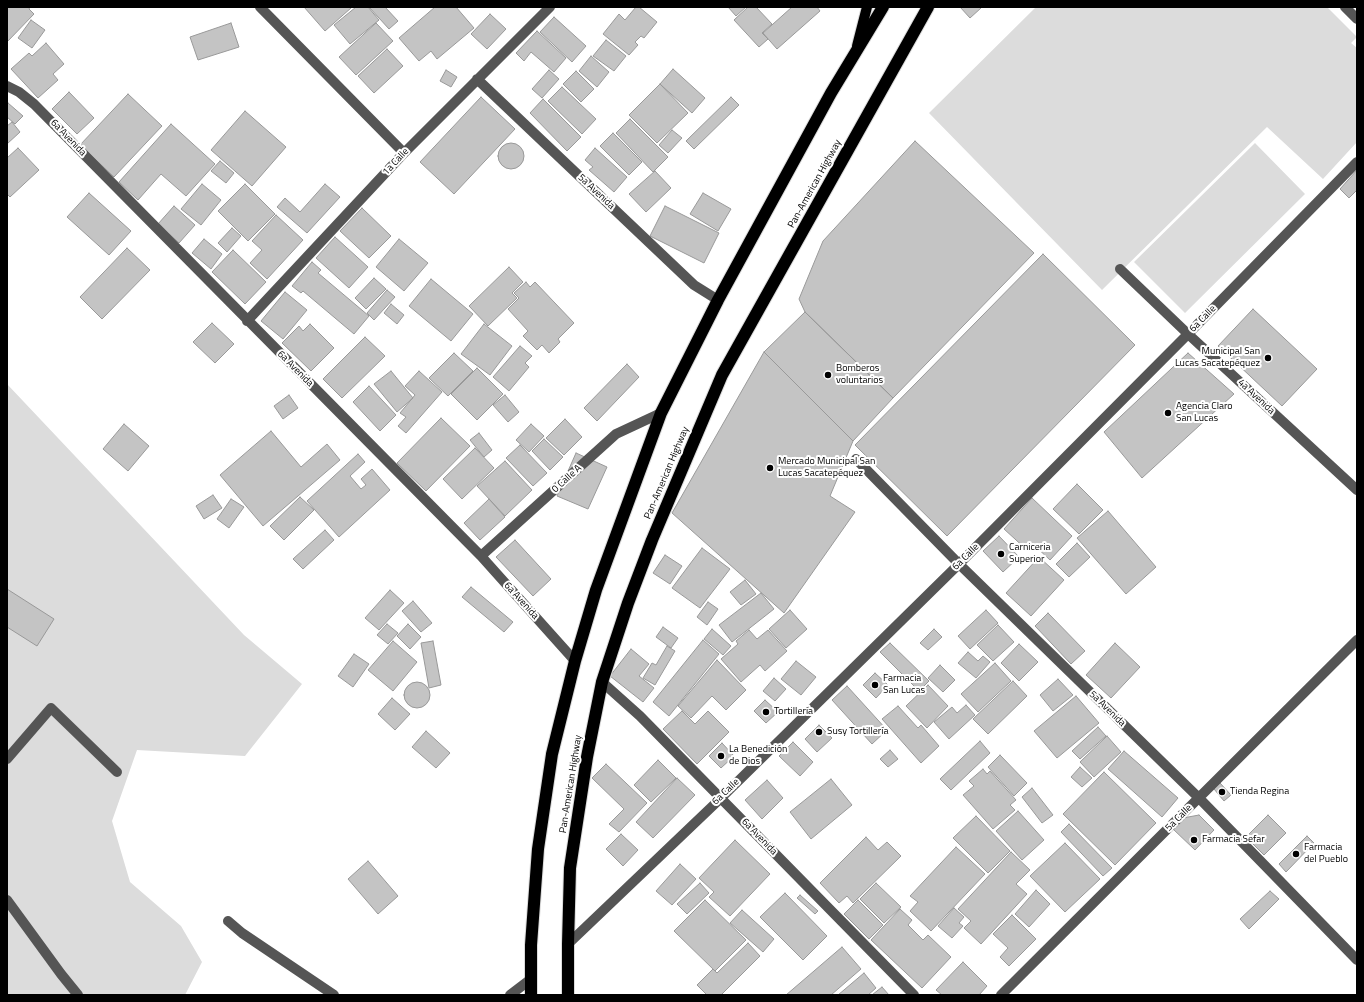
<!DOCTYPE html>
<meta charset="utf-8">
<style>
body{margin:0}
#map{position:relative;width:1364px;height:1002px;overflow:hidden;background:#fff;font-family:"Titillium Web",sans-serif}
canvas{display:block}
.frame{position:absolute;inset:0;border:8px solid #000;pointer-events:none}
</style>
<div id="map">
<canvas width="1364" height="1002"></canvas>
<div class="frame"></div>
</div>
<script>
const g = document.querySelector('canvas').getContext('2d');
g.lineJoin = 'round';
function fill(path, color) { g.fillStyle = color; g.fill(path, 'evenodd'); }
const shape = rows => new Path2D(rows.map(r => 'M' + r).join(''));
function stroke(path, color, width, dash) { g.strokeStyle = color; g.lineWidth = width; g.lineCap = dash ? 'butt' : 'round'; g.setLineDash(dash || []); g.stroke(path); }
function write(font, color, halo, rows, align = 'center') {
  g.font = font + ' "Titillium Web",sans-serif'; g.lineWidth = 4; g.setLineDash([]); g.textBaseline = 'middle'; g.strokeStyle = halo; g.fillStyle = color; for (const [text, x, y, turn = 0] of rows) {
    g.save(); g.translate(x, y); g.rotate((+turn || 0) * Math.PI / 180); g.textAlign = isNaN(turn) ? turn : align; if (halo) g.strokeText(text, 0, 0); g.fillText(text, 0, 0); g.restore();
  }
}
const green = shape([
 [1036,7,1327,7,1357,37,1351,43,1357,48,1357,142,1323,179,1267,127,1102,290,929,113],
 [1255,143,1305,194,1185,313,1134,262],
 [7,384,244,635,302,684,245,756,137,750,112,821,130,882,181,926,202,962,185,995,7,995]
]);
const building = shape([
 [7,7,30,7,29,9,34,14,7,42,7,7],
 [304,7,350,7,351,8,325,31,304,7],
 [356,7,368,7,379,20,350,44,334,25,356,7],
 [369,7,385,7,398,21,389,29,369,7],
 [435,7,456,7,474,28,437,59,431,51,419,61,399,38,435,7],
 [636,7,639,7,657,22,644,38,641,36,635,42,638,45,629,55,603,34,619,14,625,20,636,7],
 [728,7,746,7,736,16,728,7],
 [748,7,756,7,772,24,762,33,768,39,759,47,734,20,748,7],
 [792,7,817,7,820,11,777,49,763,33,792,7],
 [960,7,980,7,981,8,970,18,960,7],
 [490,14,506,29,487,49,471,34,490,14],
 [554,17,586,46,572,62,540,32,554,17],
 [31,20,45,30,32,48,18,38,31,20],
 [231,23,239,47,198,60,190,37,231,23],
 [376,23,393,41,356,75,339,57,376,23],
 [537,31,566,58,554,72,531,52,524,61,516,53,537,31],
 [606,40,626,56,614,71,593,56,606,40],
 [46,43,64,64,53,74,58,80,38,98,11,69,29,53,32,56,46,43],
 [387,49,403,66,374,93,358,76,387,49],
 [591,56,609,72,597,87,579,71,591,56],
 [673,69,705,98,692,113,660,84,673,69],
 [446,70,457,77,451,87,440,81,446,70],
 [549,70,559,79,542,98,532,89,549,70],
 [576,71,594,89,581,102,563,84,576,71],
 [660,84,688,113,657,143,629,115,660,84],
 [562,87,596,119,582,134,548,101,562,87],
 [69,92,94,118,77,134,52,109,69,92],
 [128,94,162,126,114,177,80,145,128,94],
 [481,97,515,129,454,194,420,162,481,97],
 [731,97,739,105,694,149,686,141,731,97],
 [543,99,581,137,567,151,530,113,543,99],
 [8,103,23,116,15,124,7,117,7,104,8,103],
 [245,111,286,147,252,186,211,150,245,111],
 [630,119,668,157,653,172,616,133,630,119],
 [12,122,20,132,7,144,7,126,12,122],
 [171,124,215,164,186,196,161,174,138,200,119,182,171,124],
 [672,130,682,138,668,153,659,145,672,130],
 [613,133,642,162,629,175,600,146,613,133],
 [915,141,1034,253,893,398,805,312,799,299,823,241,915,141],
 '498 156a13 13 0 1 1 26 0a13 13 0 1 1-26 0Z',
 [18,148,39,170,10,197,7,194,7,158,18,148],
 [595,148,627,177,614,192,589,170,593,167,585,160,595,148],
 [220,161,234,173,226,183,211,171,220,161],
 [1357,170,1357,190,1349,198,1340,189,1357,170],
 [655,171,671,188,646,212,629,194,655,171],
 [202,184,221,200,201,225,181,209,202,184],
 [245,184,275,214,248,241,218,211,245,184],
 [325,184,340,197,307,233,277,207,285,198,300,212,325,184],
 [89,193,131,231,109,255,67,217,89,193],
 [703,193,731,209,718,231,690,214,703,193],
 [174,206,195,225,179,243,158,224,174,206],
 [665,206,719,233,704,263,650,236,665,206],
 [362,208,391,236,369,258,340,231,362,208],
 [276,215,303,240,267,279,250,263,262,250,252,241,276,215],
 [232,228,241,236,227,252,218,243,232,228],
 [335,237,368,267,349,288,316,258,335,237],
 [204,239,222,254,211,269,192,253,204,239],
 [399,239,428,263,404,291,376,267,399,239],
 [127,248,150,270,102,319,80,297,127,248],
 [233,250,266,282,245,304,212,272,233,250],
 [1043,254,1135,345,947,536,855,445,1043,254],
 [312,262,321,270,318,273,369,316,354,334,303,291,301,293,292,286,312,262],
 [509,267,523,282,512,293,517,298,488,326,469,306,509,267],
 [374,278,386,289,366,309,355,298,374,278],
 [431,279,473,314,451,341,409,306,431,279],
 [526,282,530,287,535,282,574,323,558,339,560,342,549,353,542,345,537,350,523,336,528,331,508,309,519,298,514,293,526,282],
 [387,290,395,297,374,320,367,313,387,290],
 [285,292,307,310,283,339,261,321,285,292],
 [391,304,404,315,397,324,384,313,391,304],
 [1253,309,1317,369,1282,406,1218,346,1253,309],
 [805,312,893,398,853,441,764,352,805,312],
 [212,323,234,344,215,363,193,342,212,323],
 [310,324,334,348,311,371,282,343,299,326,303,331,310,324],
 [484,324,512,346,490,375,461,354,484,324],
 [365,337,385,356,342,398,323,379,365,337],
 [520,346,532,356,525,363,529,367,509,391,493,377,520,346],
 [764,352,853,441,830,496,855,512,784,613,672,513,764,352],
 [454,353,473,371,448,396,429,378,454,353],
 [1188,353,1234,394,1142,478,1104,432,1188,353],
 [627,364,639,377,597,421,584,408,627,364],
 [477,368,503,394,477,420,451,394,477,368],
 [391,371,413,398,397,412,374,384,391,371],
 [419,371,442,392,406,433,398,426,406,417,400,413,415,395,405,386,419,371],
 [369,386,396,415,380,431,353,402,369,386],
 [289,395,298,408,283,419,274,406,289,395],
 [505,395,519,412,508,422,493,405,505,395],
 [441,418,470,446,426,491,397,463,441,418],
 [565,419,582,437,564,455,546,438,565,419],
 [124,424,149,446,128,471,103,449,124,424],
 [531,424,544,436,529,452,516,440,531,424],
 [271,431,301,467,327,444,340,460,263,526,220,475,271,431],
 [479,433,492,450,484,457,470,440,479,433],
 [544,439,563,457,550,470,532,451,544,439],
 [520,445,547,473,533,486,506,458,520,445],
 [475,448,494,468,462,499,443,479,475,448],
 [576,453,607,467,588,509,557,496,576,453],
 [358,454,365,462,350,476,361,489,366,485,361,479,372,469,390,490,339,537,307,501,358,454],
 [505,461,532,490,505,516,477,486,505,461],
 [1077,484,1103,510,1079,534,1053,509,1077,484],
 [213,495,222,508,204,519,196,506,213,495],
 [300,497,314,510,284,540,270,526,300,497],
 [1032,498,1072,536,1050,560,1033,544,1027,550,1004,529,1032,498],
 [231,499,244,507,229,528,217,519,231,499],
 [489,499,505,517,480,540,464,523,489,499],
 [1108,511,1156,567,1126,594,1077,538,1108,511],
 [325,530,334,540,303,569,293,559,325,530],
 [999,536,1019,557,1003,572,983,551,999,536],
 [515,540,551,579,533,596,496,557,515,540],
 [1077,543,1090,557,1069,577,1056,564,1077,543],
 [702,548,730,569,700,608,672,588,702,548],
 [665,555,682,566,670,584,653,573,665,555],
 [1039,557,1064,580,1031,616,1006,593,1039,557],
 [745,580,756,594,741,605,730,592,745,580],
 [471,587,513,622,504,632,462,597,471,587],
 [7,589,54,619,37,646,7,627,7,589],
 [390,590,404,603,379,630,365,618,390,590],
 [761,593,774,609,732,642,719,625,761,593],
 [413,601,432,623,421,632,402,611,413,601],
 [708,602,718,609,707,625,697,617,708,602],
 [790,610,807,629,786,648,769,629,790,610],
 [986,610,998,623,970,649,958,636,986,610],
 [1048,613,1085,651,1071,664,1035,626,1048,613],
 [387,624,398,633,388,644,377,635,387,624],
 [408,624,421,637,410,649,397,636,408,624],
 [998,625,1014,642,993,661,977,645,998,625],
 [663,627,678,638,671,648,656,637,663,627],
 [712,629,731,646,723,655,704,639,712,629],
 [934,629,942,637,928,650,920,643,934,629],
 [749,630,757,639,768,630,787,651,765,671,760,665,741,682,721,659,738,644,736,641,749,630],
 [703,640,719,654,669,716,653,702,703,640],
 [393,641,417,662,393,691,368,670,393,641],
 [433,641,441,685,429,688,421,643,433,641],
 [890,643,929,681,919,691,880,652,890,643],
 [1115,643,1140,667,1111,698,1086,675,1115,643],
 [1019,644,1038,662,1019,681,1001,663,1019,644],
 [667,646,675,651,655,685,643,678,652,663,656,665,667,646],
 [631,649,649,664,639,676,654,688,643,702,610,676,631,649],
 [968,652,978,661,983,656,990,662,976,678,958,663,968,652],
 [354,654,369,664,353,687,338,676,354,654],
 [717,660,746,690,726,710,712,696,691,718,678,706,717,660],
 [796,661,816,677,801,695,781,679,796,661],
 [995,663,1011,681,978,712,961,694,995,663],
 [940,665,955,680,943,692,928,678,940,665],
 [875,673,888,685,876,698,863,685,875,673],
 [774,678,786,689,775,701,763,691,774,678],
 [1058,679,1073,695,1053,711,1040,695,1058,679],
 [1013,681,1027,696,988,734,973,719,1013,681],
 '404 695a13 13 0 1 1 26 0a13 13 0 1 1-26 0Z',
 [928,685,948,706,927,728,906,706,928,685],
 [847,686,887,730,872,744,832,700,847,686],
 [1076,696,1099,723,1057,758,1034,731,1076,696],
 [392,698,410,714,395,730,378,714,392,698],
 [765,700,778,712,766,723,754,711,765,700],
 [966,705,975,715,949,739,934,722,952,707,957,713,966,705],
 [898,706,918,728,921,725,939,746,921,763,882,719,898,706],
 [682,711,695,724,708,711,729,732,697,764,663,729,682,711],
 [819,725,832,738,817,752,805,739,819,725],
 [1098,727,1106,736,1080,759,1072,751,1098,727],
 [426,731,450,753,436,768,412,747,426,731],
 [1107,736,1121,752,1094,777,1080,762,1107,736],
 [980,741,990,753,951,790,940,779,980,741],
 [793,742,813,762,800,776,779,756,793,742],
 [722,743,734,756,721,768,709,756,722,743],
 [890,750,898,759,888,767,880,759,890,750],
 [1124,751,1178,798,1162,817,1108,769,1124,751],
 [1000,755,1027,783,1014,796,988,767,1000,755],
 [658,760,676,778,651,802,634,785,658,760],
 [606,764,647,803,619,832,609,824,624,809,592,778,606,764],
 [1080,767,1092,778,1082,787,1071,777,1080,767],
 [983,769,987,774,990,771,1016,800,1010,805,1015,810,993,829,963,795,974,786,969,781,983,769],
 [1104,772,1156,823,1115,865,1063,814,1104,772],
 [677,778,695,795,653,838,636,822,677,778],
 [831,779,852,805,811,839,790,812,831,779],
 [767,780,783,798,762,819,745,800,767,780],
 [1220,783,1231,795,1224,801,1214,789,1220,783],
 [1032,788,1053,815,1042,823,1022,797,1032,788],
 [1018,811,1044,840,1022,860,996,831,1018,811],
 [1199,815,1214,830,1195,850,1173,829,1183,818,1199,815],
 [1268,815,1286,833,1264,855,1246,837,1268,815],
 [976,816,1010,851,988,873,953,838,976,816],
 [1069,824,1112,868,1103,876,1061,832,1069,824],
 [621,834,638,850,623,866,606,849,621,834],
 [1307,836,1314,843,1286,872,1279,864,1307,836],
 [866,837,878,850,887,842,901,856,853,903,847,896,839,903,820,883,866,837],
 [735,840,770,874,730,916,709,897,714,892,699,878,735,840],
 [1065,843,1100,879,1065,912,1030,876,1065,843],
 [956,847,985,874,931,931,910,911,918,902,910,896,956,847],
 [1011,852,1030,870,1016,884,1027,894,981,944,964,928,971,921,958,909,1011,852],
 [368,861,398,896,378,914,348,879,368,861],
 [680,864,696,879,672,905,656,891,680,864],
 [700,883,709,893,687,914,677,904,700,883],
 [876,883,901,907,884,923,860,899,876,883],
 [1036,890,1050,904,1029,927,1015,914,1036,890],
 [1270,891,1279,899,1249,929,1240,919,1270,891],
 [785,893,827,936,803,960,760,917,785,893],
 [800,895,818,911,815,914,797,898,800,895],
 [705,900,746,940,715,971,674,931,705,900],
 [858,900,883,925,869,939,844,914,858,900],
 [954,908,964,917,959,923,963,926,952,938,938,926,954,908],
 [900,909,912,920,908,925,923,940,928,935,951,957,922,988,871,940,900,909],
 [742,910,774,939,763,952,730,923,742,910],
 [1012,915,1036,939,1009,966,1000,957,1008,948,993,934,1012,915],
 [748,943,760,956,721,995,707,995,697,985,713,969,717,973,748,943],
 [842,947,861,969,831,995,786,995,842,947],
 [963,962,987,986,979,995,942,995,936,990,963,962],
 [864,973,876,988,868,995,838,995,864,973],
 [882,987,889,995,872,995,882,987]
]);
const minor = shape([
 [260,7,404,153],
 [1345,7,1357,19],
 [477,79,694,285,718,300],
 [7,86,19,92,34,104,481,556,575,661],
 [1120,269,1188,334,1357,490],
 [247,321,404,153,550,7],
 [856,459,959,564,1199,798,1357,960],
 [481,556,616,434,661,413],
 [602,682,640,716,914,995],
 [7,759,51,708,117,772],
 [7,900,61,974,78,995],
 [228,921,242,933,334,995],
 [568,944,721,798,959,564,1188,334,1357,162],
 [510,995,531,979],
 [1001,995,1357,640]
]);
const major = shape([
 [857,46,867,7]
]);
const highway = shape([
 [531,995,531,945,538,849,552,754,575,661,596,590,661,413,718,300,831,93,883,7],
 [568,995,568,944,570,868,587,757,602,682,628,603,652,540,722,375,928,7]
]);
const markers = [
 [1268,358,4,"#000"],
 [828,375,4,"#000"],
 [1168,413,4,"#000"],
 [770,468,4,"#000"],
 [1001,554,4,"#000"],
 [875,685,4,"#000"],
 [766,712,4,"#000"],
 [819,732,4,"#000"],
 [721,756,4,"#000"],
 [1222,792,4,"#000"],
 [1194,840,4,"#000"],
 [1296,854,4,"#000"]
];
const streetNames = [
 ["6a Avenida",68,138,46],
 ["1a Calle",396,162,-47],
 ["Pan-American Highway",815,184,-61],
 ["5a Avenida",596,192,43],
 ["6a Calle",1203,319,-46],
 ["6a Avenida",295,369,45],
 ["4a Avenida",1256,397,43],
 ["Pan-American Highway",667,473,-67],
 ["0 Calle A",567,479,-42],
 ["6a Calle",966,557,-45],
 ["6a Avenida",521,601,48],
 ["5a Avenida",1107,709,44],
 ["Pan-American Highway",571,784,-81],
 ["6a Calle",726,792,-44],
 ["5a Calle",1179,818,-45],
 ["6a Avenida",759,837,46]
];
const poiNames = [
 ["Municipal San",1260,352,"right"],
 ["Lucas Sacatepéquez",1260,364,"right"],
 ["Bomberos",836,369],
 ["voluntarios",836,381],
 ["Agencia Claro",1176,407],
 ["San Lucas",1176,419],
 ["Mercado Municipal San",778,462],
 ["Lucas Sacatepéquez",778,474],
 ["Carniceria",1009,548],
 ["Superior",1009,560],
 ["Farmacia",883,679],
 ["San Lucas",883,691],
 ["Tortillería",774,712],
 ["Susy Tortillería",827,732],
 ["La Benedición",729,750],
 ["de Dios",729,762],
 ["Tienda Regina",1230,792],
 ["Farmacia Sefar",1202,840],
 ["Farmacia",1304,848],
 ["del Pueblo",1304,860]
];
fill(green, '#dcdcdc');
fill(building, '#c4c4c4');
stroke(building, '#999', 1);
stroke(major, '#dbdbdb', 12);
stroke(highway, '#dbdbdb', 14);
stroke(minor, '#555', 10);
stroke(major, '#000', 10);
stroke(highway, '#000', 12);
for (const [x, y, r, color] of markers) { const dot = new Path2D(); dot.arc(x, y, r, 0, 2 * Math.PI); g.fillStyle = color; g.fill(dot); stroke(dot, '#fff', 1.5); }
write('10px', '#000', '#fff', streetNames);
write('10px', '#000', '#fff', poiNames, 'left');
</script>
